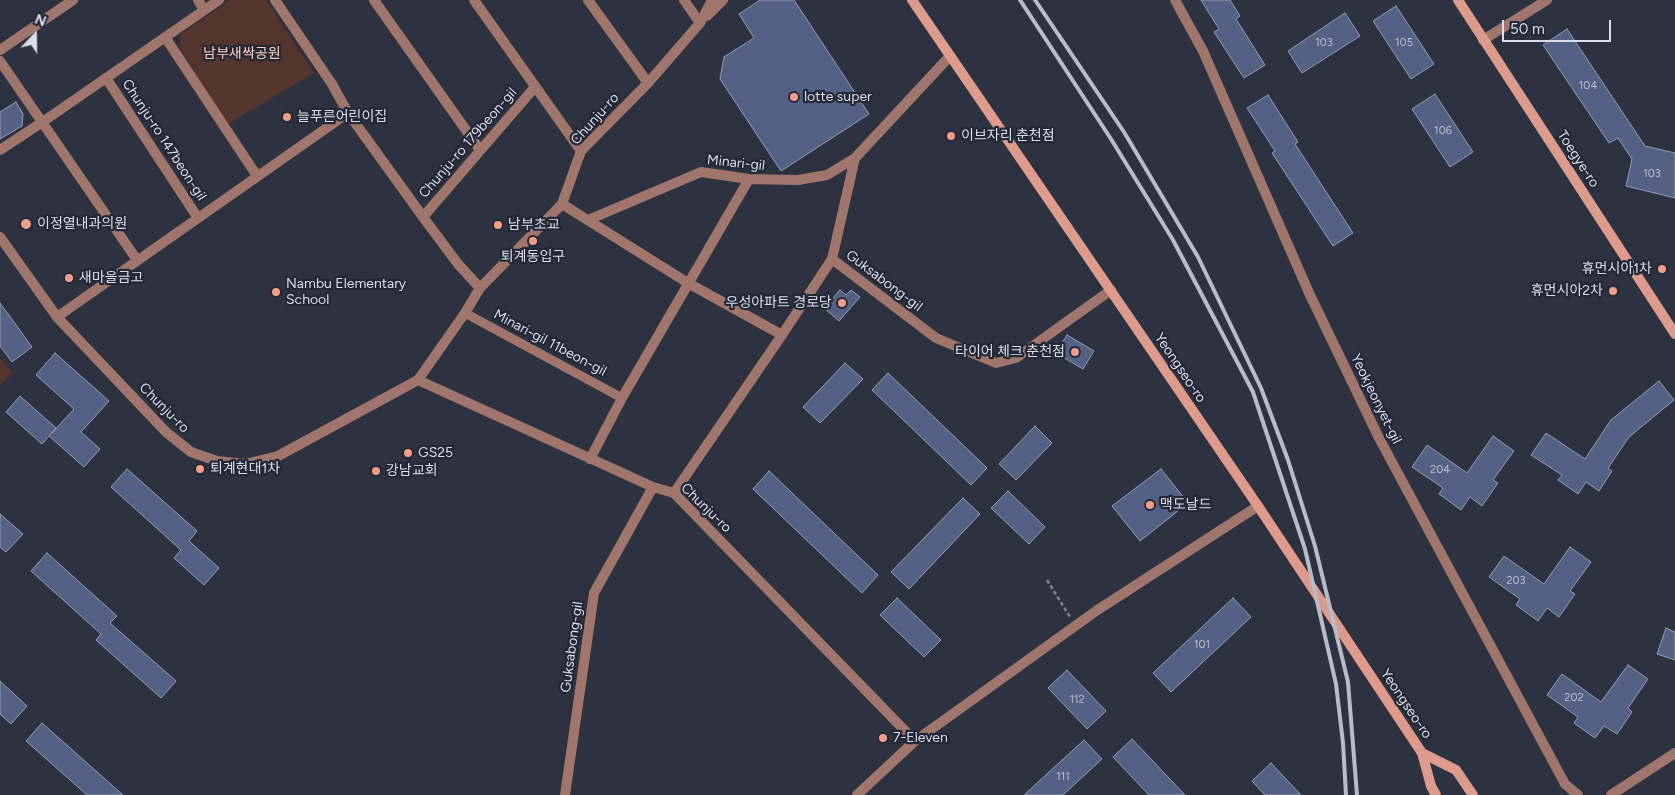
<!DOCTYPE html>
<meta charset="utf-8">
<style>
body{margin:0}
#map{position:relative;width:1675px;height:795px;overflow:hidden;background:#2d3241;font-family:Figtree,sans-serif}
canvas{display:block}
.north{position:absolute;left:10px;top:10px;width:50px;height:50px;-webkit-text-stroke:4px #232837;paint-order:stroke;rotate:21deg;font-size:14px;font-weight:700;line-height:20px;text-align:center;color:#dbdee8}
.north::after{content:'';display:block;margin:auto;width:18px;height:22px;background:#dbdee8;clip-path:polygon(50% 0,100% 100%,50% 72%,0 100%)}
.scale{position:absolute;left:1502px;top:20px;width:109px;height:22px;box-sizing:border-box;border:2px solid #dbdee8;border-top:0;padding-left:6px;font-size:15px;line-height:18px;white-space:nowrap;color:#dbdee8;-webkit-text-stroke:4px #232837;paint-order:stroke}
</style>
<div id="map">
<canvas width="1675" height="795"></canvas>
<div class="north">N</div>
<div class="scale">50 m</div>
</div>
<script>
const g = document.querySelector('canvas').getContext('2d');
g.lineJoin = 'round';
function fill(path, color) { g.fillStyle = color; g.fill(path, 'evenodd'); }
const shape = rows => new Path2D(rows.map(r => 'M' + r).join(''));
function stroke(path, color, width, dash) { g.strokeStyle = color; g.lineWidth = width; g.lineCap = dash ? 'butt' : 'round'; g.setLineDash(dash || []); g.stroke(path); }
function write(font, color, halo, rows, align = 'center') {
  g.font = font + ' Figtree,"Noto Sans KR",sans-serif'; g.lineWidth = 4.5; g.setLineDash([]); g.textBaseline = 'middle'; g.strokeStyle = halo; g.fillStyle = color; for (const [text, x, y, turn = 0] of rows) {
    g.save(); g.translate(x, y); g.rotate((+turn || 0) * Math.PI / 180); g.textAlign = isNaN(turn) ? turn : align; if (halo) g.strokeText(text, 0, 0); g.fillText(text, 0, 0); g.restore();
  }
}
const green = shape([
 [230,0,266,0,314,73,227,125,179,46,181,34],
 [0,358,13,374,0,385]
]);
const building = shape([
 [760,0,794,0,869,114,781,171,720,79,724,57,754,38,739,14,760,0],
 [1201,0,1230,0,1240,16,1236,19,1265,65,1244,78,1214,32,1219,29,1201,0],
 [1396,6,1434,64,1411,79,1373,21,1396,6],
 [1345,13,1360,36,1302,73,1288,51,1345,13],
 [1567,29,1645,146,1675,153,1675,198,1626,186,1632,159,1618,138,1609,143,1543,45,1567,29],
 [1435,94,1473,152,1450,167,1412,109,1435,94],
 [1268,95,1298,142,1295,144,1353,233,1333,246,1272,153,1275,151,1247,108,1268,95],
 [16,102,23,114,22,126,0,139,0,112,16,102],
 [840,290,846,295,851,290,860,297,839,321,824,308,840,290],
 [0,303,32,347,12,362,0,346,0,303],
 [1067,335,1094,351,1083,369,1056,353,1067,335],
 [55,353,109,401,81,432,100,449,84,467,49,436,42,444,6,412,20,396,56,428,50,435,74,409,36,375,55,353],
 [845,363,863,379,820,423,803,407,845,363],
 [888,373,987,468,971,485,872,390,888,373],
 [1659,381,1674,400,1629,437,1608,468,1612,471,1599,491,1586,482,1578,494,1558,480,1562,475,1531,455,1546,433,1585,459,1611,420,1659,381],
 [1035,426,1052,443,1016,480,999,464,1035,426],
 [1493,436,1514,451,1493,480,1498,483,1482,506,1470,497,1461,510,1439,494,1443,488,1412,467,1427,445,1467,473,1493,436],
 [127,469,197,531,189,541,219,568,204,585,174,558,181,550,111,487,127,469],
 [1161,469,1188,503,1140,541,1112,506,1161,469],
 [769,471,878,575,862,593,753,489,769,471],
 [1008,491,1045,527,1029,544,991,508,1008,491],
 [963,498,980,514,909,589,891,572,963,498],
 [0,514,23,534,6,552,0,547,0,514],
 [1570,547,1591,562,1570,591,1575,594,1559,617,1547,608,1538,621,1516,605,1520,599,1489,577,1504,556,1544,584,1570,547],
 [47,553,117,616,110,623,176,681,161,698,96,640,101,634,31,571,47,553],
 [897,598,941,640,924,657,880,615,897,598],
 [1233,598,1251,617,1171,692,1153,673,1233,598],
 [1666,628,1675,632,1675,660,1657,654,1666,628],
 [1628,665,1648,679,1628,708,1632,712,1617,734,1604,726,1595,738,1574,723,1578,717,1547,695,1562,674,1601,702,1628,665],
 [1067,670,1106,711,1087,729,1048,688,1067,670],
 [0,681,27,706,11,724,0,714,0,681],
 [42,723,123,795,87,795,26,741,42,723],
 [1132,739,1185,795,1149,795,1113,757,1132,739],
 [1084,740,1102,759,1063,795,1024,795,1084,740],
 [1271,763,1301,795,1265,795,1252,781,1271,763]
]);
const path = shape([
 [1047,580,1070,617]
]);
const lane = shape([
 [465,313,622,398]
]);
const street = shape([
 [198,0,204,10],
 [275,0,332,84,348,113,423,217,458,264,480,288],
 [374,0,480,150],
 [474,0,581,151],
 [588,0,648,83],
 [684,0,700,23],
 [1175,0,1203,51,1310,295,1379,438,1565,784,1578,795],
 [707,16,723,0],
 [165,37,257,176],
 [1483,40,1547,0],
 [0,50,73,0],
 [0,61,137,260],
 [106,78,198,218],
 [0,150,41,123,219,0],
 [562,204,688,283,782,335],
 [423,217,535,87],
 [588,220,701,172,749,179,798,180,827,175,855,158],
 [0,237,57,317,166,432,191,452,217,461,245,464,278,456,418,380,465,313,480,288,562,204,581,151,648,83,700,23,712,0],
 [832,259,936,338,996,363,1016,358,1111,290],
 [57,317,348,113],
 [418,380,653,487,674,493,915,741],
 [590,459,622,398,749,179],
 [674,493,782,335,832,259,855,158,950,56],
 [565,795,594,593,653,487],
 [857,795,915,741,1096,611,1258,506],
 [1611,795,1675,753]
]);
const secondary = shape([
 [912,0,1258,506,1422,753,1431,786,1436,795],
 [1458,0,1675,334],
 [1422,753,1456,770,1473,795]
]);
const rail = shape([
 [1020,0,1111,139,1173,240,1253,392,1305,549,1336,684,1343,743,1346,795],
 [1035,0,1124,132,1198,257,1261,388,1288,460,1315,546,1348,682,1357,795]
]);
const markers = [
 [794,97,5,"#f49e8a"],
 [287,117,5,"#f49e8a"],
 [951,136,5,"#f49e8a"],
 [26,224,6,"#f49e8a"],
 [498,225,5,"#f49e8a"],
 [533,241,5,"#f49e8a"],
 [1662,269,5,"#f49e8a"],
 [69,278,5,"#f49e8a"],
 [1613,291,5,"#f49e8a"],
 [276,292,5,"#f49e8a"],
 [842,303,5,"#f49e8a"],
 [1075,352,5,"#f49e8a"],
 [408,453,5,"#f49e8a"],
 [200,469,5,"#f49e8a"],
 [376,471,5,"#f49e8a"],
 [1150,505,5,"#f49e8a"],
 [883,738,5,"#f49e8a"]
];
const numberNames = [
 ["103",1324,43],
 ["105",1404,43],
 ["104",1588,86],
 ["106",1443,131],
 ["103",1652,174],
 ["204",1440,470],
 ["203",1516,581],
 ["101",1202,645],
 ["202",1574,698],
 ["112",1077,700],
 ["111",1063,777]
];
const parkNames = [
 ["남부새싹공원",242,54]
];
const poiNames = [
 ["lotte super",804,97],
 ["늘푸른어린이집",297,117],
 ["이브자리 춘천점",961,136],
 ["이정열내과의원",37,224],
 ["남부초교",508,225],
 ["퇴계동입구",533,257,"center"],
 ["휴먼시아1차",1652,269,"right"],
 ["새마을금고",79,278],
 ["Nambu Elementary",286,284],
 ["School",286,300],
 ["휴먼시아2차",1603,291,"right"],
 ["우성아파트 경로당",832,303,"right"],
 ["타이어 체크 춘천점",1065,352,"right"],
 ["GS25",418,453],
 ["퇴계현대1차",210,469],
 ["강남교회",386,471],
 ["맥도날드",1160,505],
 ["7-Eleven",893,738]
];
const streetNames = [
 ["Chunju-ro",595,119,-48],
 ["Chunju-ro 147beon-gil",164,140,57],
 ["Chunju-ro 179beon-gil",468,143,-49],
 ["Toegye-ro",1578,159,57],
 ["Minari-gil",736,163,6],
 ["Guksabong-gil",884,281,37],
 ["Minari-gil 11beon-gil",550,343,28],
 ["Yeongseo-ro",1180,368,56],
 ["Yeokjeonyet-gil",1376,399,64],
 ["Chunju-ro",164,408,45],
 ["Chunju-ro",706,508,44],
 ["Guksabong-gil",572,647,-82],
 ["Yeongseo-ro",1406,704,56]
];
fill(green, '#53352e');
fill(building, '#556085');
stroke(building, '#969caf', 1);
stroke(path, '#7f8390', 2.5, [4, 2.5]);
stroke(lane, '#a0766c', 9);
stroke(street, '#a0766c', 10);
stroke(secondary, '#de9b8c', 10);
stroke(rail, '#b9bcc7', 4);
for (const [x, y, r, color] of markers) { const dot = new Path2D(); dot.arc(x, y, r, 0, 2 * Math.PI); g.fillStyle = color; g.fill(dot); stroke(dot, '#232837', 2); }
write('11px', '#babecf', null, numberNames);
write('14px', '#fccec3', '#232837', parkNames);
write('14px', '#dbdee8', '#232837', poiNames, 'left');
write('14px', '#dbdee8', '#232837', streetNames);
</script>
